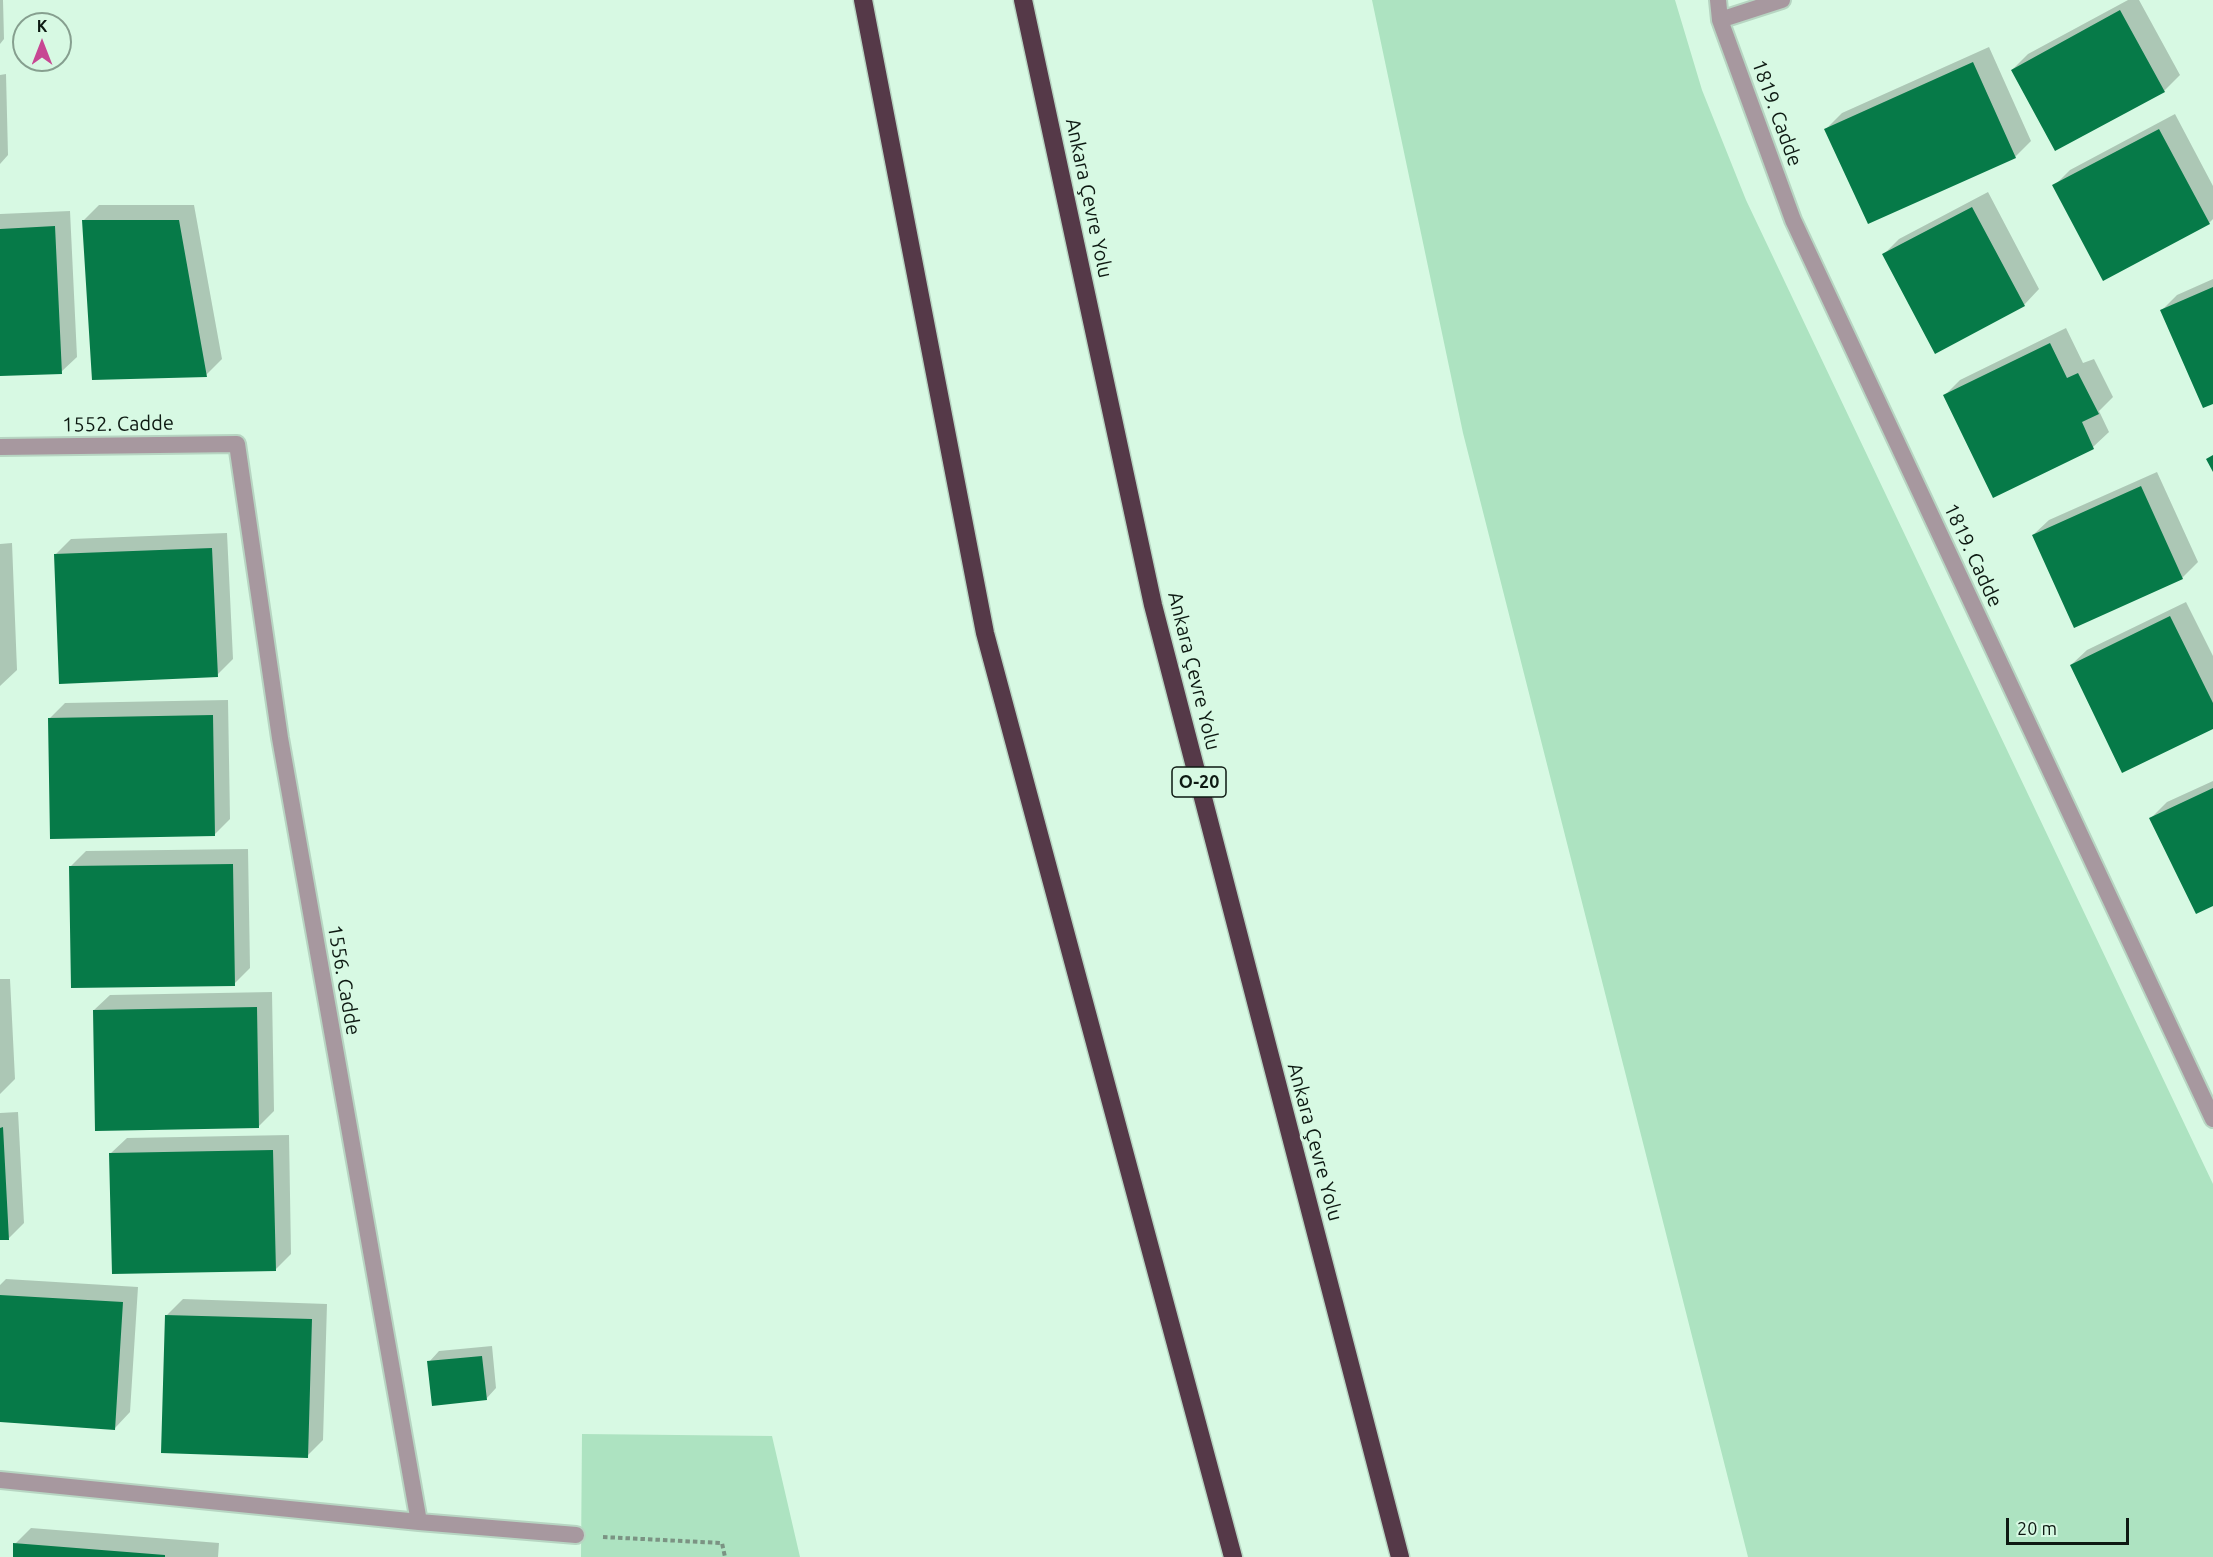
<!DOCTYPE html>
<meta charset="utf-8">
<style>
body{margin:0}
#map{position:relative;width:2213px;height:1557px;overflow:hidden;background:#d7f9e3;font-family:Ubuntu,sans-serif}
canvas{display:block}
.north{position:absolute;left:12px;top:12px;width:60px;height:60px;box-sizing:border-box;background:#d7f9e3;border:2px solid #869f8f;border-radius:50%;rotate:0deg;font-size:16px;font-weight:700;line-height:24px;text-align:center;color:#0d1912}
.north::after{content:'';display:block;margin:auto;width:21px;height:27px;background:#c74793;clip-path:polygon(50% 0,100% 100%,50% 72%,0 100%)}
.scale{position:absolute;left:2006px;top:1518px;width:123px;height:27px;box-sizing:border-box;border:3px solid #0d1912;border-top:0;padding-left:8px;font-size:18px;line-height:21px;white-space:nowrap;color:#0d1912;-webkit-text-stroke:4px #d7f9e3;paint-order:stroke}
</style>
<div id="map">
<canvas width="2213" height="1557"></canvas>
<div class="north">K</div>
<div class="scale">20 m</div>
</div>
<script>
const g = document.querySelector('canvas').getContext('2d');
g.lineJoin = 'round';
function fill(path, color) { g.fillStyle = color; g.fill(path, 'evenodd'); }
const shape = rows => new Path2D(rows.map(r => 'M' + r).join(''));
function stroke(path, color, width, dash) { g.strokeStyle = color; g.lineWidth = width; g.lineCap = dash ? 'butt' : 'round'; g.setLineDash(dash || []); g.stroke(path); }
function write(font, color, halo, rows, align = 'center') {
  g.font = font + ' Ubuntu,sans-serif'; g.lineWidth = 6; g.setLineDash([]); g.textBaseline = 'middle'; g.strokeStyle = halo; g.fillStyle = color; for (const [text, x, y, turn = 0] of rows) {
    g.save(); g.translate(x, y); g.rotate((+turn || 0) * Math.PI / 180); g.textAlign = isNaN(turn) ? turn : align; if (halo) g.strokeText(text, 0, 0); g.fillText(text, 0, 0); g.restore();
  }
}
const green = shape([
 [1372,0,1675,0,1702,90,1746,200,2213,1184,2213,1557,1748,1557,1463,433],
 [582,1434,772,1436,800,1557,581,1557]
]);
const shadow = shape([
 [0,0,3,0,4,39,0,44],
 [2128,0,2139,0,2180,75,2164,91,2012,70,2028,54],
 [1989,47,2031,141,2015,157,1826,129,1842,113],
 [6,74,8,155,0,164,0,75],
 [2175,114,2213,186,2213,219,2209,223,2054,186,2070,170],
 [1988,192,2039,289,2024,305,1884,254,1899,239],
 [99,205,194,205,222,359,206,375,83,221],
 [70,211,77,357,61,372,0,375,0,214],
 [2213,279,2213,402,2162,310,2177,295],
 [2066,328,2083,363,2094,359,2113,397,2099,411,2109,432,2093,447,1994,496,1945,395,1960,380],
 [2157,472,2198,562,2182,578,2033,535,2049,520],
 [227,533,233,659,217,675,55,555,71,539],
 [12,543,17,670,0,686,0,544],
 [2186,602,2213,656,2213,727,2071,665,2087,650],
 [228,700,230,819,214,835,50,718,65,703],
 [2213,781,2213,905,2151,818,2167,802],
 [248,849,250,968,234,984,70,867,86,851],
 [0,979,10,979,15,1079,0,1094],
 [272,992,274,1111,258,1127,94,1010,110,995],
 [18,1112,24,1223,9,1238,0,1239,0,1113],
 [289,1135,291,1254,275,1270,111,1153,127,1138],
 [6,1279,138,1287,130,1412,115,1428,0,1420,0,1285],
 [183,1299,327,1304,323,1440,307,1456,167,1315],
 [492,1346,496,1388,486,1399,429,1362,439,1351],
 [31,1528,219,1543,218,1557,14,1557,15,1544]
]);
const building = shape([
 [2120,10,2165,92,2055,151,2011,70],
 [1973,62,2016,158,1868,224,1824,129],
 [2159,129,2210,224,2103,281,2052,185],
 [1972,207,2025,306,1935,354,1882,254],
 [82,220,179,220,207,377,92,380],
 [55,226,62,374,0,376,0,229],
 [2213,287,2213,404,2203,408,2160,310],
 [2050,343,2067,378,2078,373,2099,414,2082,422,2094,449,1993,498,1943,395],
 [2213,455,2213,472,2206,459],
 [2141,486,2183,579,2074,628,2032,535],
 [212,548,218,677,59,684,54,554],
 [2170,616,2213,703,2213,729,2122,773,2070,665],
 [213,715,215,836,50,839,48,718],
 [2213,788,2213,906,2196,914,2149,818],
 [233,864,235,986,71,988,69,866],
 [257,1007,259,1128,95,1131,93,1010],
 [3,1127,9,1240,0,1240,0,1128],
 [273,1150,276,1271,112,1274,109,1153],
 [0,1295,123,1302,115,1430,0,1422],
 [165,1315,312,1319,308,1458,161,1453],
 [482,1356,487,1400,432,1406,427,1361],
 [13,1543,165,1555,165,1557,13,1557]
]);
const path = shape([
 [603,1537,722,1543,725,1557]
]);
const minor = shape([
 [1718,0,1720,20,1793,220,2213,1119],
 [1720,20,1782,0],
 [0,447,237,444,280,738,419,1522],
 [0,1480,419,1522,576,1535]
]);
const motorway = shape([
 [863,0,985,633,1233,1557],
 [1023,0,1153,605,1400,1557]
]);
const shields = [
 [1199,782,54]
];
const shieldNames = [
 ["O-20",1199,782]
];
const streetNames = [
 ["1819. Cadde",1777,113,70],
 ["Ankara Çevre Yolu",1089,198,78],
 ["1552. Cadde",118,424,-1],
 ["1819. Cadde",1973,555,65],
 ["Ankara Çevre Yolu",1194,671,76],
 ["1556. Cadde",344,980,80],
 ["Ankara Çevre Yolu",1315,1142,75]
];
fill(green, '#ade3c1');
fill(shadow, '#0003');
fill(building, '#067a48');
stroke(minor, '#b7d5c2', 20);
stroke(motorway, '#b7d5c2', 21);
stroke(path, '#7b9383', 4, [4.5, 3]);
stroke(minor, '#a7989f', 16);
stroke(motorway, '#553948', 18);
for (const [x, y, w] of shields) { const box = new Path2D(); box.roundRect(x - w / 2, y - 15, w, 30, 4.5); g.fillStyle = '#d7f9e3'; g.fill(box); stroke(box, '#0d1912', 1.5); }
write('bold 18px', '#0d1912', null, shieldNames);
write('20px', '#0d1912', '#d7f9e3', streetNames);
</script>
